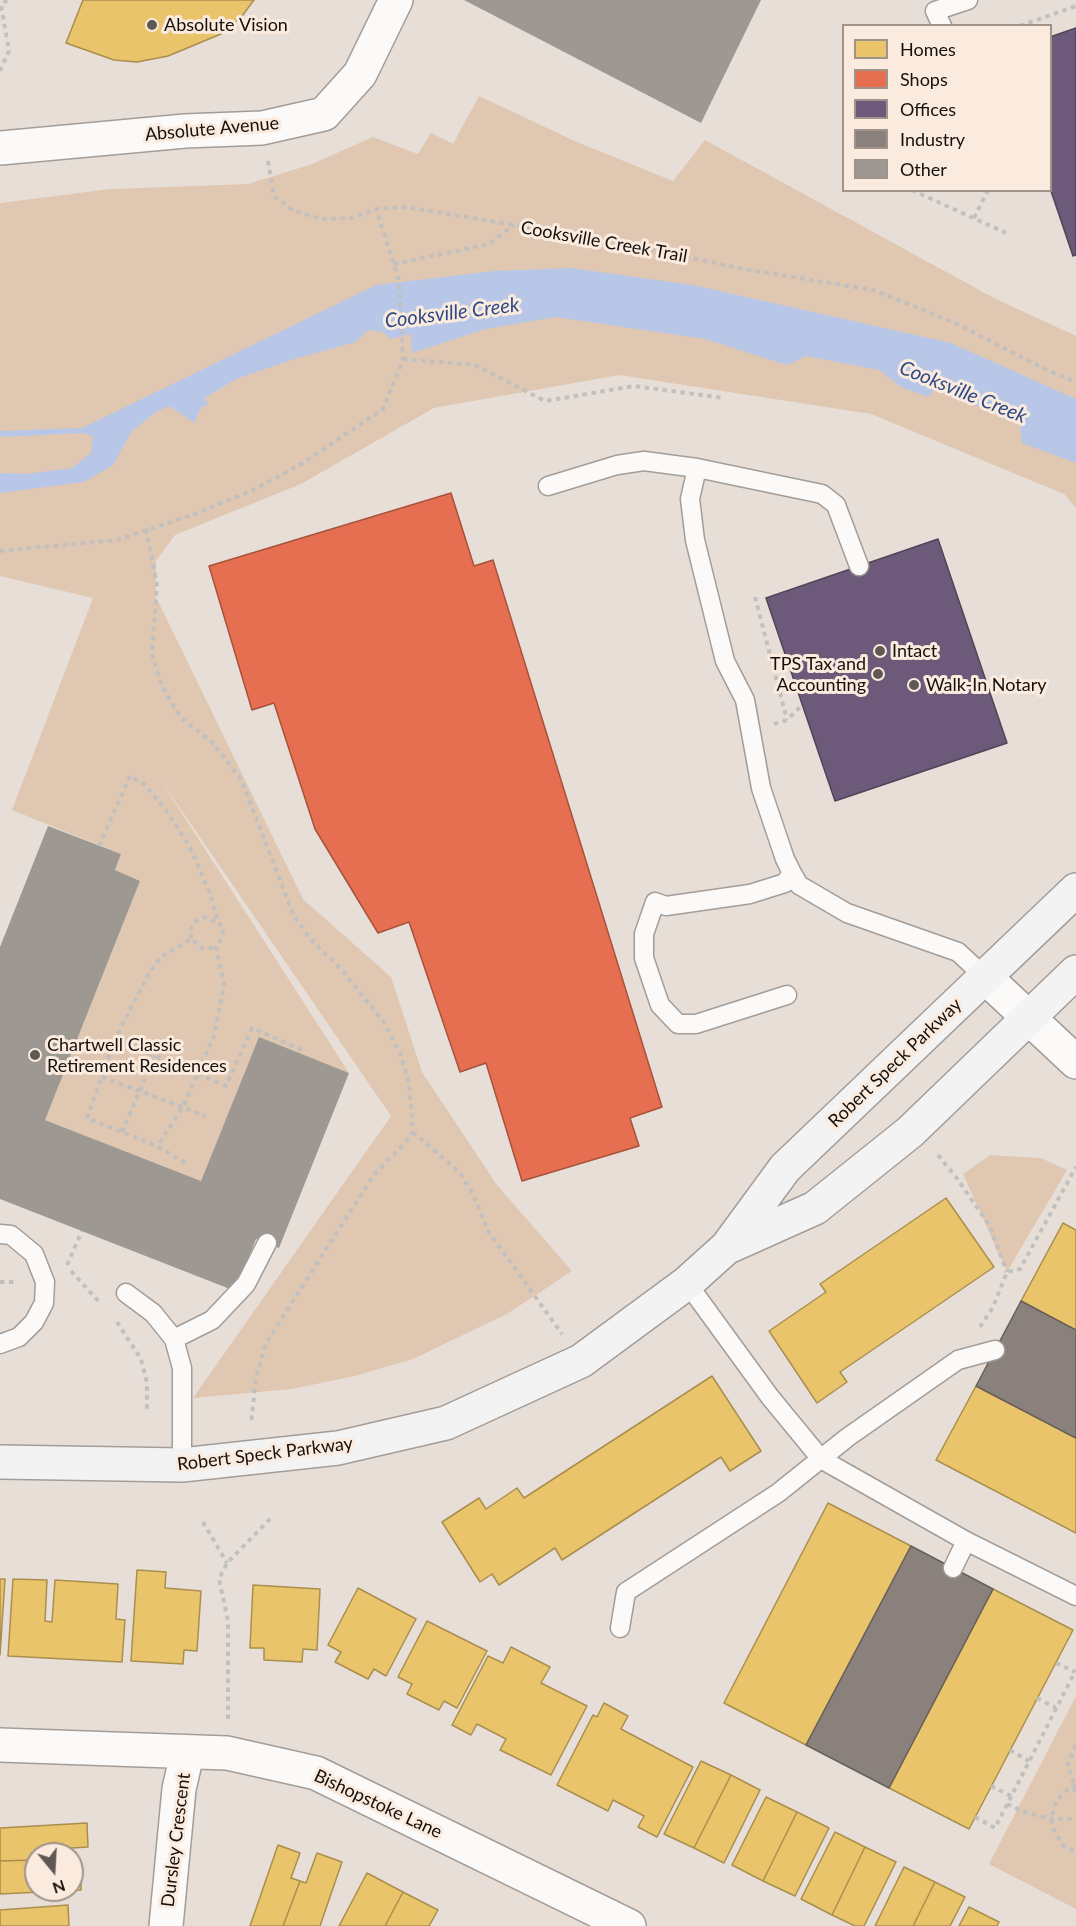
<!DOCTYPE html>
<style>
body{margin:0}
#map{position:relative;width:1076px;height:1926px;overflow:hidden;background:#e7dfd7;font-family:Lato,sans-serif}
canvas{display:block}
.legend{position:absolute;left:842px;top:24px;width:210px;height:168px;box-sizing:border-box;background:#fbebde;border:2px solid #9f938a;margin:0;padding:8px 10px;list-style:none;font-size:18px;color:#16100c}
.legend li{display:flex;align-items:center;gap:12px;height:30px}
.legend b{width:30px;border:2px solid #9f938a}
.north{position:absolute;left:24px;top:1842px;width:60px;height:60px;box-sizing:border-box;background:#fbebde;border:2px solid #9f938a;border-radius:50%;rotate:162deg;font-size:16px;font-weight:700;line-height:24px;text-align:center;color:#16100c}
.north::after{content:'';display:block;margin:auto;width:21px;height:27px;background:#5f5853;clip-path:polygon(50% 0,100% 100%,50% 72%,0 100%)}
</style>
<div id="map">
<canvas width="1076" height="1926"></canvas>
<ul class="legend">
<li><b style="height:16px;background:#e9c46a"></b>Homes</li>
<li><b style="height:16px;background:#e76f51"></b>Shops</li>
<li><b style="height:16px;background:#6d597a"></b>Offices</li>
<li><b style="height:16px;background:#8a817c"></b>Industry</li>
<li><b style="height:16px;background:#9e9892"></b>Other</li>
</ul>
<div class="north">N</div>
</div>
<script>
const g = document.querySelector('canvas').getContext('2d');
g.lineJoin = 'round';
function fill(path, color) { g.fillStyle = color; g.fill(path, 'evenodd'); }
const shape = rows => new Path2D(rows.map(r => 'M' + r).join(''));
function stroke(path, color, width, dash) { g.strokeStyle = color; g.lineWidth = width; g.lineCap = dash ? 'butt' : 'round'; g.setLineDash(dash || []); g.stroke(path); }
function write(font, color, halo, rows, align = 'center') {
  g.font = font + ' Lato,sans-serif'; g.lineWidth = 6; g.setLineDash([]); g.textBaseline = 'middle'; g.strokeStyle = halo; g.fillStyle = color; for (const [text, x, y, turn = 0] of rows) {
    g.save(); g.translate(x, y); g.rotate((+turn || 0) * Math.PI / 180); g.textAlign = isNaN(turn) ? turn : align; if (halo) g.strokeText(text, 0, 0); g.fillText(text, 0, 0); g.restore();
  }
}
const green = shape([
 [479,96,577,142,673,181,705,140,994,298,1076,336,1076,508,1064,494,871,414,619,375,434,408,301,484,175,535,156,561,156,597,303,899,391,977,422,1072,497,1185,572,1271,507,1314,413,1359,355,1376,292,1389,193,1398,391,1116,160,779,349,1073,259,1038,201,1181,45,1120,140,881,115,870,121,854,12,810,93,598,0,576,0,203,111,189,248,184,312,164,373,137,418,154,431,133,453,144],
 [990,1155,1041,1158,1067,1170,1007,1272,963,1174],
 [1076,1696,1076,1909,989,1864]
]);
const water = shape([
 [571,268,693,285,951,343,1076,399,1076,463,1022,443,1020,425,936,388,928,397,901,387,879,370,806,356,787,365,705,339,555,317,486,329,412,353,411,334,390,339,383,332,368,330,356,342,294,359,236,379,205,398,208,404,200,409,194,423,170,406,156,412,132,431,113,465,84,482,0,493,0,473,25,474,72,468,91,453,93,436,82,433,0,437,0,431,82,428,376,285,494,271]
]);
const homes = shape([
 [83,0,254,0,242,16,221,34,168,56,137,62,114,60,66,43,83,0],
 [946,1198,994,1267,840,1372,847,1382,817,1403,769,1331,826,1292,820,1284,946,1198],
 [1063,1223,1076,1230,1076,1330,1021,1301,1063,1223],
 [712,1376,761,1451,730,1471,721,1457,562,1560,555,1548,499,1585,492,1574,480,1582,442,1522,479,1498,486,1509,517,1488,524,1498,712,1376],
 [976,1386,1076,1438,1076,1533,936,1460,976,1386],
 [828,1503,911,1546,806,1745,724,1703,828,1503],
 [137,1570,166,1572,165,1588,201,1591,197,1651,184,1650,183,1664,131,1661,137,1570],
 [0,1579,5,1579,0,1655,0,1579],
 [13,1579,47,1580,45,1621,52,1622,55,1580,118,1584,116,1619,125,1620,122,1662,8,1656,13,1579],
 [253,1585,320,1589,317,1650,303,1649,302,1662,264,1660,264,1648,250,1648,253,1585],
 [358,1588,416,1619,386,1676,374,1669,368,1679,335,1662,341,1652,328,1645,358,1588],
 [993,1589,1073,1630,969,1829,889,1788,993,1589],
 [427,1621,487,1651,457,1708,444,1701,439,1710,407,1694,412,1684,398,1677,427,1621],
 [511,1647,550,1667,541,1683,587,1706,551,1775,500,1750,506,1739,477,1724,471,1735,452,1725,488,1656,503,1663,511,1647],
 [604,1703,628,1716,621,1729,693,1767,657,1837,638,1827,644,1816,613,1800,608,1811,557,1785,593,1715,597,1717,604,1703],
 [701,1761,731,1775,694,1848,664,1834,701,1761],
 [731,1775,760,1790,724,1863,694,1848,731,1775],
 [766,1797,797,1812,763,1881,732,1865,766,1797],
 [797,1812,829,1828,795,1896,763,1881,797,1812],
 [87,1823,88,1847,56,1849,57,1854,36,1854,36,1860,0,1861,0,1828,87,1823],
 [835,1832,865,1847,832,1915,801,1899,835,1832],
 [278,1845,300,1853,291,1878,300,1881,283,1926,250,1926,278,1845],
 [865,1847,896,1862,864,1926,855,1926,832,1915,865,1847],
 [317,1853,342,1862,320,1926,283,1926,300,1881,306,1883,317,1853],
 [36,1860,36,1890,72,1890,72,1867,81,1866,81,1890,0,1894,0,1861,36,1860],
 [904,1867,935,1882,913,1926,875,1926,904,1867],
 [367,1873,403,1892,385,1926,339,1926,367,1873],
 [935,1882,965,1897,950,1926,913,1926,935,1882],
 [403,1892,438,1910,429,1926,385,1926,403,1892],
 [68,1905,69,1926,0,1926,0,1910,68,1905],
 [969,1907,999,1922,997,1926,959,1926,969,1907]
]);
const shops = shape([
 [451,493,474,566,493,560,662,1107,630,1118,639,1146,522,1181,486,1063,460,1072,409,922,378,933,315,829,274,703,252,710,209,566,451,493]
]);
const offices = shape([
 [1076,28,1076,255,1073,256,1050,188,1050,37,1076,28],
 [938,539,1007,743,835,801,766,598,938,539]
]);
const industry = shape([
 [1021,1301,1076,1330,1076,1438,976,1386,1021,1301],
 [911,1546,993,1589,889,1788,806,1745,911,1546]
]);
const building = shape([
 [464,0,761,0,701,123],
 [48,826,121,854,115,870,140,881,45,1120,201,1181,259,1037,349,1073,279,1248,256,1239,235,1291,0,1199,0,947]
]);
const path = shape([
 [1020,26,1076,6],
 [0,71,9,51,1,5,7,0],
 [268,161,274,196,294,211,322,219,352,218,376,209,406,207,622,243,743,269,873,290,953,322,1049,371,1076,382],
 [912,190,1006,233],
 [974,218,988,190],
 [394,264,489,244,514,225],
 [403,359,475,365,545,401,634,386,724,398],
 [146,529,157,585,152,654,161,684,181,718,210,740,241,779,293,914,311,940,340,968,384,1022,400,1053,409,1083,413,1132,405,1143,373,1176,265,1345,256,1378,251,1424],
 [0,551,117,540,198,513,255,489,303,463,383,409,403,359,399,280,376,209],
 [755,597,787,720],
 [774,724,787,720,802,705],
 [99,846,130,776,144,784,165,809,190,847,210,894,218,922,223,928,222,938,216,948,224,984,214,1036,183,1107,157,1146],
 [191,939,191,928,196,921,205,917,217,922],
 [115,1039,226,1086,252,1028,302,1050],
 [102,1077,206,1116],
 [122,1132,155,1056],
 [413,1132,459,1172,473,1194,488,1231,562,1334],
 [938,1155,956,1177,989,1225,1007,1272],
 [185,1163,157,1146,87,1118,115,1039,148,975,160,958,191,939,202,948,216,948],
 [67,1265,82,1231],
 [71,1271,100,1303],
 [0,1282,17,1282],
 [117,1322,141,1359,147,1383,147,1409],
 [980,1327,993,1307,1007,1272,1020,1269,1076,1167],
 [203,1522,227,1563],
 [1056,1663,1075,1672],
 [1037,1698,1056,1708],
 [228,1719,228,1621,219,1579,227,1563,271,1518],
 [1076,1745,1068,1764,1076,1794],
 [1010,1750,1029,1761],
 [1076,1785,1064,1792,1057,1800,1051,1819,1056,1835,1064,1846,1076,1852],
 [991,1786,1011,1796],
 [1007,1804,1027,1813,1051,1819,1076,1819],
 [975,1817,995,1828,1076,1670]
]);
const lane = shape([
 [942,26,935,11,968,0],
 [697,468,690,499,695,540,725,661,745,700,761,788,785,859,792,873,799,885,847,913,958,952,985,977],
 [548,486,617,465,644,461,697,468,822,494,836,505,859,566],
 [787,995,696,1024,678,1024,660,1005,644,958,644,934,655,902,666,906,750,894,785,883,792,873],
 [0,1234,11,1235,34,1254,45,1282,44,1303,34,1322,19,1337,0,1344],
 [687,1283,770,1397,821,1459,966,1541,1076,1596],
 [126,1293,153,1313,174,1339,182,1368,182,1465],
 [174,1339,212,1320,246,1284,267,1243],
 [953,1568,966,1541],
 [620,1628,626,1592,778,1493,848,1437,958,1360,995,1350]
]);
const street = shape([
 [0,148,185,131,262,128,324,114,360,74,396,0],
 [985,977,1076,1062],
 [0,1745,227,1753,316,1773,629,1926],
 [166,1926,179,1789,187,1754]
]);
const secondary = shape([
 [728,1247,815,1208,910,1132,1076,972],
 [0,1462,182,1465,338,1448,446,1423,581,1361,687,1283,727,1247,785,1168,1076,890]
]);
const markers = [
 [152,25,6,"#5f5853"],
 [880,651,6,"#5f5853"],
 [878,674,6,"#5f5853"],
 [914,685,6,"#5f5853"],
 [35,1055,6,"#5f5853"]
];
const poiNames = [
 ["Absolute Vision",164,25],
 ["Intact",892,651],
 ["TPS Tax and",866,664,"right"],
 ["Accounting",866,685,"right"],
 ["Walk-In Notary",926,685],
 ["Chartwell Classic",47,1045],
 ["Retirement Residences",47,1066]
];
const streetNames = [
 ["Absolute Avenue",212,129,-5],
 ["Cooksville Creek Trail",604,242,10],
 ["Robert Speck Parkway",895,1063,-44],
 ["Robert Speck Parkway",265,1454,-7],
 ["Bishopstoke Lane",378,1804,25],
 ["Dursley Crescent",176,1840,-83]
];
const waterNames = [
 ["Cooksville Creek",452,313,-7],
 ["Cooksville Creek",963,392,22]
];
fill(green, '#e0c7b2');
fill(water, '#b8c7e7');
fill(homes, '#e9c46a');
stroke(homes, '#aa8e4e', 1.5);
fill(shops, '#e76f51');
stroke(shops, '#a8523c', 1.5);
fill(offices, '#6d597a');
stroke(offices, '#534359', 1.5);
fill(industry, '#8a817c');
stroke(industry, '#675f5a', 1.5);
fill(building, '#9e9892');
stroke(lane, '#a39c97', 21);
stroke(street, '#a39c97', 36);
stroke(secondary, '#a39c97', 36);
stroke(path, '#c2c0be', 4, [4.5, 4.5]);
stroke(lane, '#fbfaf9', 18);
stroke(street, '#fbfaf9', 33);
stroke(secondary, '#f4f3f4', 33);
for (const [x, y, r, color] of markers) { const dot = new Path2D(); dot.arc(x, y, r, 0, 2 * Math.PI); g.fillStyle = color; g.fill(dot); stroke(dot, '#fbebde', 2); }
write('18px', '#16100c', '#fbebde', poiNames, 'left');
write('18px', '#16100c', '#fbebde', streetNames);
write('italic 20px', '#2e4a86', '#fbebde', waterNames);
</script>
